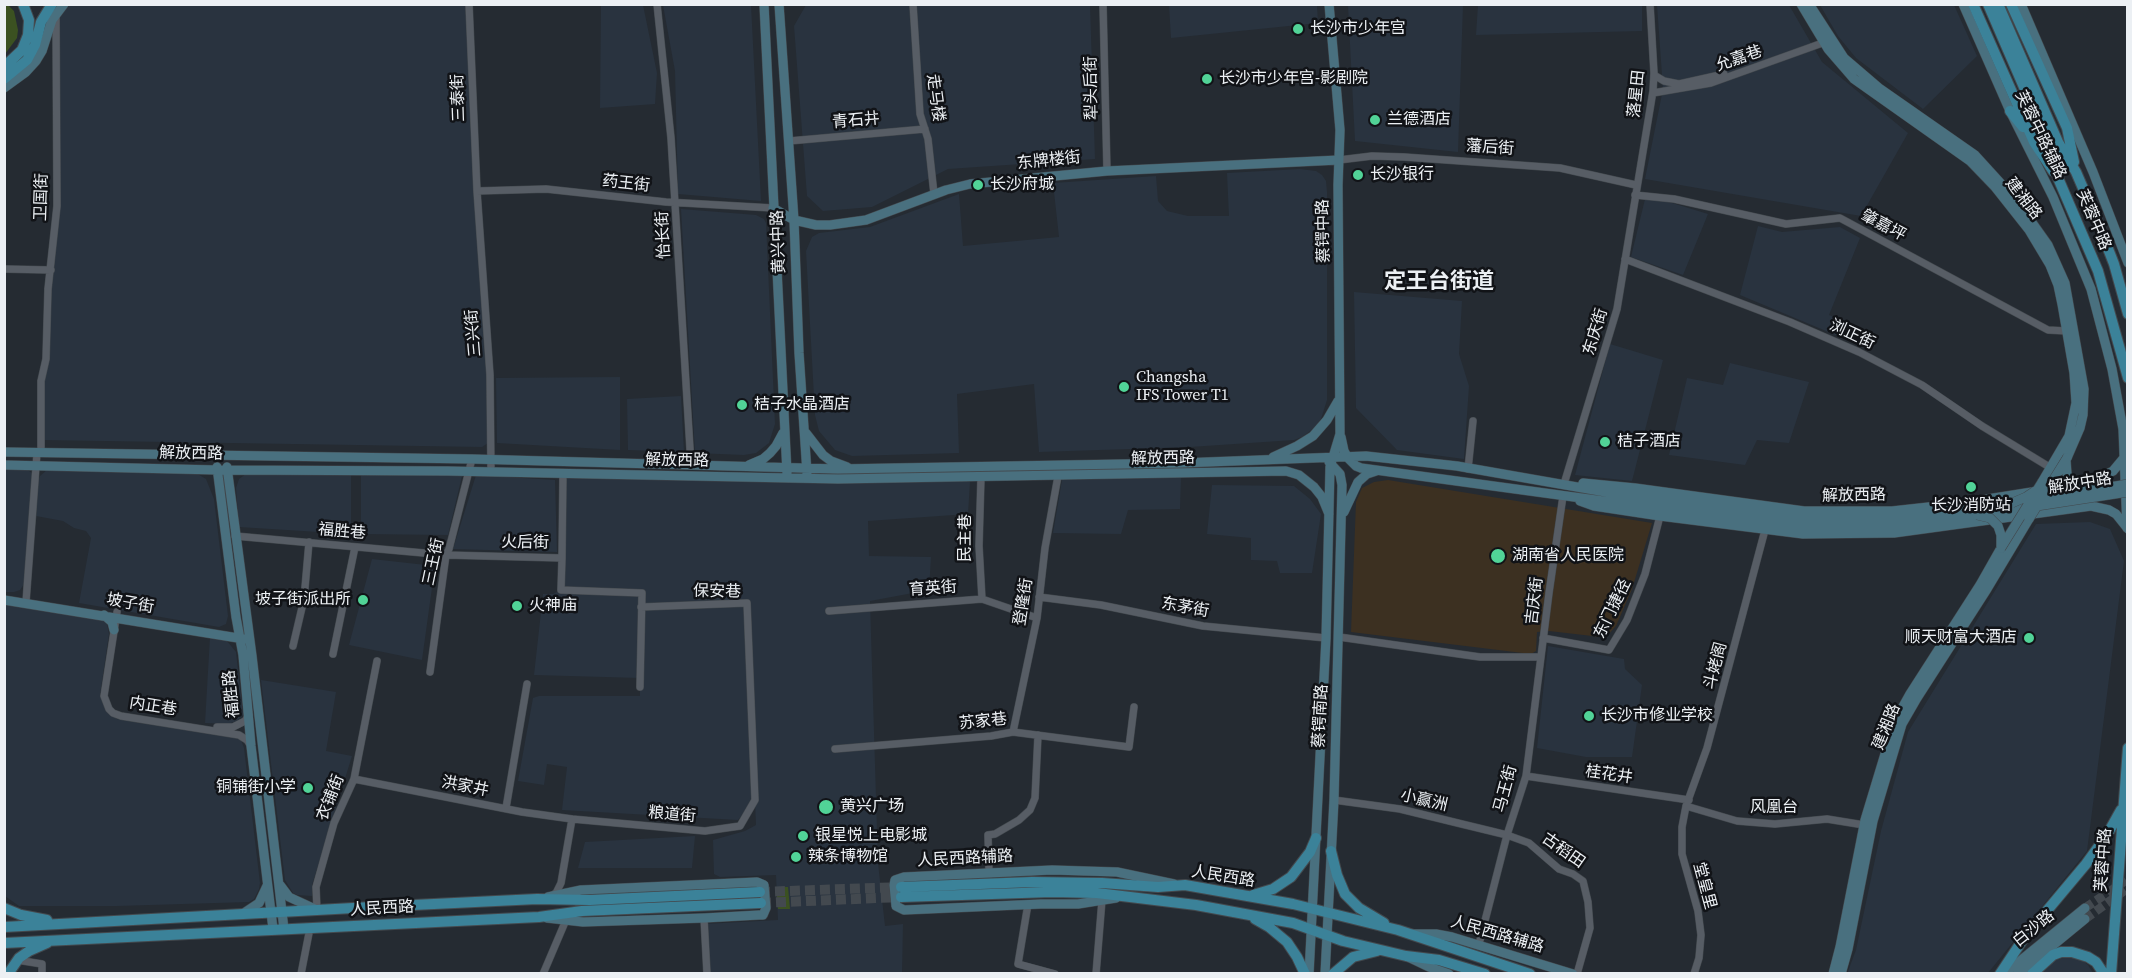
<!DOCTYPE html>
<meta charset="utf-8">
<style>
body{margin:0}
#map{position:relative;width:2132px;height:978px;overflow:hidden;background:#252b32;font-family:"Source Serif 4",serif}
canvas{display:block}
.frame{position:absolute;inset:0;border:6px solid #ecf0f4;pointer-events:none}
</style>
<div id="map">
<canvas width="2132" height="978"></canvas>
<div class="frame"></div>
</div>
<script>
const g = document.querySelector('canvas').getContext('2d');
g.lineJoin = 'round';
function fill(path, color) { g.fillStyle = color; g.fill(path, 'evenodd'); }
const shape = rows => new Path2D(rows.map(r => 'M' + r).join(''));
function stroke(path, color, width, dash) { g.strokeStyle = color; g.lineWidth = width; g.lineCap = dash ? 'butt' : 'round'; g.setLineDash(dash || []); g.stroke(path); }
function write(font, color, halo, rows, align = 'center') {
  g.font = font + ' "Source Serif 4","Noto Sans SC",serif'; g.lineWidth = 5; g.setLineDash([]); g.textBaseline = 'middle'; g.strokeStyle = halo; g.fillStyle = color; for (const [text, x, y, turn = 0] of rows) {
    g.save(); g.translate(x, y); g.rotate((+turn || 0) * Math.PI / 180); g.textAlign = isNaN(turn) ? turn : align; if (halo) g.strokeText(text, 0, 0); g.fillText(text, 0, 0); g.restore();
  }
}
const built = shape([
 [71,4,469,5,491,441,482,447,41,440,41,381,57,206,57,17],
 [601,5,643,5,657,73,655,104,600,108],
 [663,5,751,5,761,201,678,194,675,71],
 [806,5,1090,5,1095,159,948,169,872,207,823,211,807,196,794,26],
 [1169,5,1317,5,1318,23,1171,38],
 [1348,5,1463,5,1458,152,1355,141],
 [1478,5,1642,5,1642,31,1476,35],
 [1657,5,1789,5,1822,62,1908,133,1861,216,1645,179,1663,89],
 [1820,5,1954,5,1977,56,1923,109,1856,58,1838,36],
 [1300,169,1316,171,1322,175,1326,181,1327,192,1327,400,1321,419,1316,427,1302,437,1294,440,1190,447,1039,452,1034,384,957,394,959,453,852,456,835,450,819,431,815,415,806,251,812,237,819,233,870,227,959,194,963,246,1059,237,1053,183,1156,176,1158,201,1167,211,1188,216,1229,216,1227,173],
 [1646,195,1708,214,1683,275,1631,257],
 [681,209,756,215,764,219,766,223,775,424,769,443,756,453,744,455,695,453],
 [1758,226,1782,232,1840,227,1860,238,1829,315,1846,321,1838,336,1740,295],
 [1354,292,1462,301,1459,354,1469,386,1464,459,1397,450,1356,408],
 [1610,344,1663,360,1632,481,1575,475],
 [1730,363,1809,382,1789,443,1757,440,1745,465,1669,455,1687,378,1723,385],
 [620,377,620,450,497,443,496,378],
 [681,396,684,452,628,450,627,399],
 [5,468,26,469,32,473,32,477,24,584,20,590,14,592,5,592],
 [47,470,196,473,206,479,214,499,228,616,226,624,219,627,79,603,91,538,86,531,74,528,63,521,36,516,38,481,40,476],
 [246,474,351,474,351,534,239,527,236,488,239,479],
 [361,475,462,476,448,535,361,534],
 [476,475,555,480,557,552,453,549],
 [563,476,965,480,970,482,968,514,868,521,869,556,931,557,929,590,870,601,878,863,885,926,903,924,902,973,707,973,704,924,778,920,776,875,720,877,714,874,713,840,745,831,756,825,755,801,738,820,562,810,567,767,547,764,544,785,518,781,533,698,539,696,640,696,640,678,534,675,543,594,553,594,561,590],
 [1181,477,1180,509,1128,510,1121,534,1053,533,1062,480],
 [1212,485,1294,486,1310,499,1321,514,1312,573,1280,573,1277,561,1251,560,1251,538,1207,534],
 [2090,522,2110,529,2124,561,2087,851,1988,973,1847,974,1856,950,1881,831,1908,732,2036,524],
 [372,559,435,566,422,660,349,645],
 [5,604,104,621,107,624,109,634,100,695,105,708,117,719,234,737,241,740,244,748,260,883,259,889,254,899,249,902,117,906,19,906,5,896],
 [210,637,227,641,236,652,243,715,237,721,228,724,205,723],
 [1548,646,1624,659,1625,669,1642,685,1632,757,1586,757,1537,748],
 [261,680,336,692,326,751,352,756,312,885,312,896,297,895,293,893,285,880],
 [695,836,692,868,578,868,585,842],
 [2067,956,2082,960,2088,965,2093,973,2038,974,2053,960]
]);
const medical = shape([
 [1388,480,1652,523,1632,589,1616,626,1606,637,1601,637,1549,631,1537,632,1536,651,1531,654,1351,632,1356,502,1362,488,1374,482]
]);
const green = shape([
 [5,4,8,5,14,11,18,30,17,38,5,54],
 [776,887,788,887,790,909,778,909]
]);
const secondaryTunnel = shape([
 [2085,908,2128,879],
 [2085,919,2128,888]
]);
const primaryTunnel = shape([
 [760,892,901,887],
 [761,903,901,897]
]);
const street = shape([
 [469,4,477,191,490,375,491,472],
 [657,4,671,138,691,465],
 [913,4,920,114,928,139,934,194],
 [1103,4,1107,171],
 [1654,75,1664,81,1679,84,1724,74],
 [1653,93,1711,83,1828,41],
 [789,141,925,129],
 [1339,160,1372,156,1404,157,1560,168,1636,185],
 [477,191,546,189,666,202,773,208],
 [1635,195,1674,199,1786,224,1840,218,2048,330,2067,331],
 [1625,259,1790,322,1859,352,1922,385,1982,426,2051,468],
 [4,269,51,270],
 [41,453,41,381,46,359,48,289,57,206,56,15],
 [1468,469,1473,421],
 [981,477,979,546,982,599],
 [1564,484,1617,309,1653,91,1654,73,1650,4],
 [235,536,446,555,562,558,561,590,642,593,640,687],
 [562,558,563,474],
 [1039,597,1101,605,1203,626,1326,638],
 [26,602,37,453],
 [829,611,982,599,1037,618],
 [117,612,104,696,109,709,113,713,121,716,239,735,247,740,251,746],
 [1339,637,1480,657,1541,657],
 [1543,638,1609,650,1627,620,1645,574,1660,516],
 [293,646,304,599,309,542],
 [333,654,355,547],
 [430,672,446,555,449,549,472,459],
 [217,727,233,727,245,721,249,715],
 [1013,732,1037,618,1045,548,1058,476],
 [835,749,991,736,1013,732,1129,747,1134,707],
 [1526,776,1689,800],
 [354,779,522,812,572,819,705,831,740,826,755,800,747,603,641,607],
 [1334,800,1400,809,1507,835,1529,843,1559,869,1573,874,1583,881,1588,902,1590,928,1577,974],
 [1686,806,1737,821,1775,824,1827,819,1864,825],
 [506,808,527,684],
 [989,872,988,835,995,834,1019,820,1030,810,1035,798,1038,735],
 [551,896,556,893,561,883,572,819],
 [1028,904,1018,964,1055,974],
 [317,910,316,887,334,823,354,779,377,661],
 [704,918,707,974],
 [1479,944,1507,835,1526,776,1549,593,1563,496],
 [17,960,42,964,42,974],
 [301,974,310,928],
 [543,974,566,920],
 [1096,974,1102,900],
 [1694,974,1699,958,1701,935,1698,911,1682,854,1682,827,1686,806,1707,748,1765,530]
]);
const secondary = shape([
 [764,4,787,473],
 [779,4,794,220,799,353,807,473],
 [1801,4,1828,49,1854,79,1970,161,1995,187,2029,230,2050,265,2058,285,2062,304,2074,373,2076,403,2069,436,2042,482],
 [1809,4,1844,58,1879,88,1975,155,2016,200,2048,245,2065,283,2084,389,2083,415,2080,428,2067,458],
 [1963,4,2010,111,2053,197,2091,289,2112,369,2123,429,2127,528],
 [2021,4,2093,172,2128,263],
 [4,88,26,72,36,61,42,51,52,20,64,4],
 [773,208,794,220,816,225,830,225,866,220,946,190,970,184,1107,171,1339,160],
 [806,433,823,455,831,461,847,467],
 [1341,437,1344,451,1348,458,1356,466,1361,468,1765,523,1829,527,1893,525,1958,518,2031,507],
 [4,452,472,459,838,469,1181,463,1366,456,1457,466,1634,497,1804,519,1892,518,1957,511,2018,502],
 [1273,457,1297,446,1313,436,1327,420,1338,401],
 [4,465,217,470,447,471,838,479,1286,471,1299,475,1314,487,1322,497,1329,514],
 [749,465,763,459,770,453,776,446,783,433],
 [217,467,236,617,243,655,251,746,273,929],
 [227,467,252,656,284,929],
 [1583,483,1635,488,1804,511,1892,511,1956,504,2089,483,2113,471,2123,459,2128,448],
 [1580,501,1594,506,1660,516,1803,534,1894,533,2091,506,2109,510,2116,514,2128,529],
 [1344,512,1358,482,1367,474,1376,471],
 [4,600,244,639],
 [104,615,112,622,114,630],
 [280,885,289,897,315,909],
 [1116,898,1078,904,1041,904,904,910,896,906,894,885,895,880,904,877,1052,870,1117,872,1174,884],
 [244,913,259,903,267,886],
 [547,918,583,922,704,918,759,915,763,915,766,908,764,885,757,882,581,890,548,897],
 [1413,934,1436,934,1452,937,1573,974],
 [1408,957,1429,967,1449,974],
 [1309,974,1326,638,1330,467,1340,434,1338,185,1340,130,1329,4],
 [1325,974,1334,800,1342,485,1340,474,1329,462],
 [1833,974,1840,947,1865,820,1895,721,1910,694,1980,585,2001,548],
 [1841,974,1848,949,1873,821,1902,724,1917,698,1987,589,2029,519],
 [2004,974,2085,908],
 [2018,974,2085,919]
]);
const primary = shape([
 [1973,4,2034,142,2053,171],
 [1988,4,2049,145,2058,178,2098,271,2128,378],
 [1998,4,2058,142,2076,172,2098,223,2114,264,2128,314],
 [2011,4,2067,128,2074,162],
 [4,67,22,50,28,35,29,20,23,4],
 [4,79,27,60,35,45,41,22,52,4],
 [2010,111,2023,127],
 [1331,851,1337,875,1345,894,1359,908,1384,923],
 [901,887,1032,882,1102,883,1158,887,1185,885,1293,904,1398,930,1530,974],
 [1253,895,1273,889,1291,877,1310,852,1316,838],
 [901,897,1052,892,1097,893,1196,905,1293,923,1343,941,1406,956,1439,960,1485,974],
 [4,908,21,915,47,920],
 [1255,919,1269,927,1287,942,1297,957,1305,974],
 [4,927,372,907,537,899,590,900,760,892],
 [4,943,539,917,582,911,761,903],
 [8,974,19,958,29,951,47,943],
 [1333,974,1353,957,1377,951],
 [2000,974,2024,938,2086,864,2107,835,2121,810],
 [2032,974,2053,955,2061,952,2072,952,2088,957,2096,962,2104,974],
 [2111,974,2128,748]
]);
const secondaryBridge = shape([
 [2066,460,2067,474,2072,483,2086,489],
 [2042,498,2128,484],
 [2012,503,2026,497,2035,491],
 [2037,506,2128,492],
 [1977,515,1990,518,1998,526,2001,535,2001,548],
 [2029,519,2067,458],
 [2001,548,2042,482]
]);
const markers = [
 [1298,29,6,"#51d397"],
 [1207,79,6,"#51d397"],
 [1375,120,6,"#51d397"],
 [1358,175,6,"#51d397"],
 [978,185,6,"#51d397"],
 [1124,387,6,"#51d397"],
 [742,405,6,"#51d397"],
 [1605,442,6,"#51d397"],
 [1971,487,6,"#51d397"],
 [1498,556,8,"#51d397"],
 [363,600,6,"#51d397"],
 [517,606,6,"#51d397"],
 [2029,638,6,"#51d397"],
 [1589,716,6,"#51d397"],
 [308,788,6,"#51d397"],
 [826,807,8,"#51d397"],
 [803,836,6,"#51d397"],
 [796,857,6,"#51d397"]
];
const poiNames = [
 ["长沙市少年宫",1310,29],
 ["长沙市少年宫-影剧院",1219,79],
 ["兰德酒店",1387,120],
 ["长沙银行",1370,175],
 ["长沙府城",990,185],
 ["Changsha",1136,378],
 ["IFS Tower T1",1136,396],
 ["桔子水晶酒店",754,405],
 ["桔子酒店",1617,442],
 ["长沙消防站",1971,506,"center"],
 ["湖南省人民医院",1512,556],
 ["坡子街派出所",351,600,"right"],
 ["火神庙",529,606],
 ["顺天财富大酒店",2017,638,"right"],
 ["长沙市修业学校",1601,716],
 ["铜铺街小学",296,788,"right"],
 ["黄兴广场",840,807],
 ["银星悦上电影城",815,836],
 ["辣条博物馆",808,857]
];
const streetNames = [
 ["允嘉巷",1739,59,-19],
 ["犁头后街",1092,88,-91],
 ["落星田",1637,94,-84],
 ["三泰街",459,98,-92],
 ["走马楼",935,98,82],
 ["青石井",856,121,-5],
 ["芙蓉中路辅路",2040,135,64],
 ["藩后街",1490,148,4],
 ["东牌楼街",1049,161,-6],
 ["药王街",626,184,6],
 ["卫国街",42,197,-88],
 ["建湘路",2023,199,52],
 ["芙蓉中路",2093,220,67],
 ["肇嘉坪",1883,226,28],
 ["蔡锷中路",1324,231,-91],
 ["怡长街",664,235,-93],
 ["黄兴中路",779,242,-92],
 ["东庆街",1596,332,-73],
 ["三兴街",474,333,-95],
 ["浏正街",1852,335,25],
 ["解放西路",191,454,1],
 ["解放西路",1163,459,-1],
 ["解放西路",677,461,1],
 ["解放中路",2080,484,-9],
 ["解放西路",1854,496,-1],
 ["福胜巷",342,532,5],
 ["民主巷",966,538,-90],
 ["火后街",525,543,1],
 ["三王街",434,562,-78],
 ["育英街",933,589,-4],
 ["保安巷",717,592,1],
 ["吉庆街",1535,601,-83],
 ["登隆街",1024,602,-81],
 ["坡子街",130,604,10],
 ["东茅街",1185,608,10],
 ["东门捷径",1613,609,-64],
 ["斗姥阁",1716,666,-75],
 ["福胜路",232,694,-96],
 ["内正巷",153,707,9],
 ["蔡锷南路",1321,716,-87],
 ["苏家巷",983,722,-6],
 ["建湘路",1887,727,-68],
 ["桂花井",1609,775,8],
 ["洪家井",465,787,11],
 ["马王街",1506,789,-75],
 ["衣铺街",331,798,-68],
 ["小赢洲",1424,801,13],
 ["风凰台",1774,808],
 ["粮道街",672,815,5],
 ["古稻田",1563,851,35],
 ["人民西路辅路",965,859,-3],
 ["芙蓉中路",2104,860,-86],
 ["人民西路",1223,877,9],
 ["堂皇里",1704,886,75],
 ["人民西路",382,909,-3],
 ["白沙路",2034,929,-39],
 ["人民西路辅路",1497,935,16]
];
const districtNames = [
 ["定王台街道",1439,282]
];
fill(built, '#29333f');
fill(medical, '#3c3021');
fill(green, '#3b5121');
stroke(secondaryTunnel, '#43494f', 9, [9, 4.5]);
stroke(primaryTunnel, '#43494f', 10, [10, 5]);
stroke(street, '#43494e', 8);
stroke(secondary, '#43494e', 10);
stroke(primary, '#43494e', 12);
stroke(street, '#575d65', 7);
stroke(secondary, '#49707f', 9);
stroke(primary, '#3b8299', 10);
stroke(secondaryBridge, '#43494e', 10, []);
stroke(secondaryBridge, '#49707f', 9);
for (const [x, y, r, color] of markers) { const dot = new Path2D(); dot.arc(x, y, r, 0, 2 * Math.PI); g.fillStyle = color; g.fill(dot); stroke(dot, '#111317', 2); }
write('16px', '#ecf0f4', '#111317', poiNames, 'left');
write('16px', '#ecf0f4', '#111317', streetNames);
write('bold 22px', '#ecf0f4', '#111317', districtNames);
</script>
